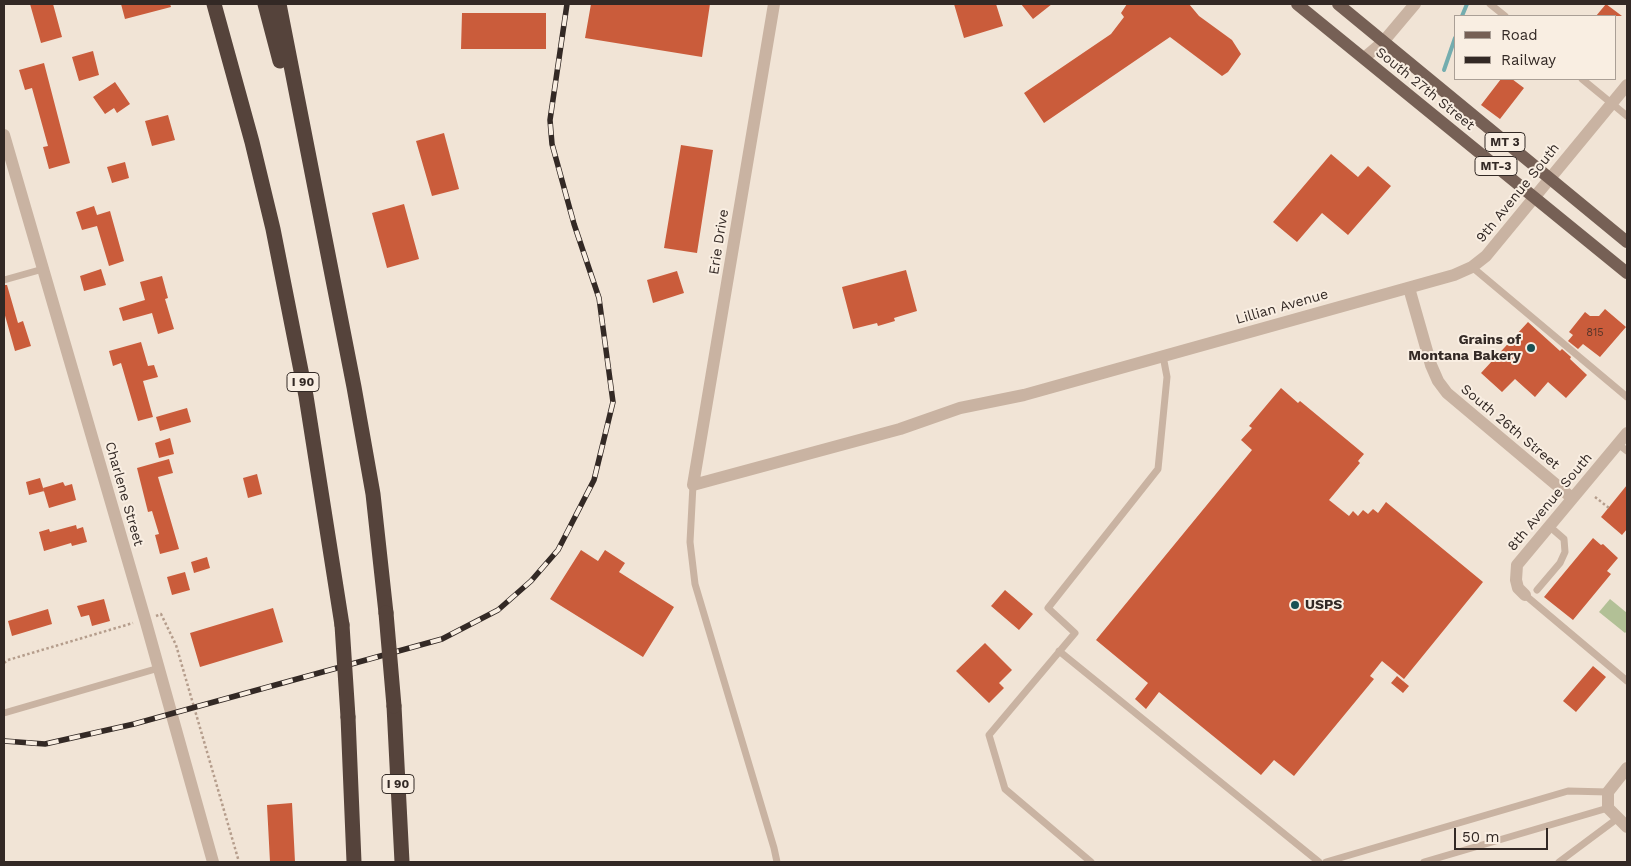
<!DOCTYPE html>
<style>
body{margin:0}
#map{position:relative;width:1631px;height:866px;overflow:hidden;background:#f1e4d6;font-family:"Work Sans",sans-serif}
canvas{display:block}
.frame{position:absolute;inset:0;border:5px solid #332925;pointer-events:none}
.legend{position:absolute;left:1454px;top:15px;width:162px;height:65px;box-sizing:border-box;background:#f9eee2;border:1px solid #aa9f96;margin:0;padding:6px 9px;list-style:none;font-size:15px;color:#332925}
.legend li{display:flex;align-items:center;gap:10px;height:25px}
.legend b{width:25px;border:1px solid #aa9f96}
.scale{position:absolute;left:1454px;top:828px;width:94px;height:22px;box-sizing:border-box;border:2px solid #332925;border-top:0;padding-left:6px;font-size:15px;line-height:18px;white-space:nowrap;color:#332925;-webkit-text-stroke:4px #f9eee2;paint-order:stroke}
</style>
<div id="map">
<canvas width="1631" height="866"></canvas>
<div class="frame"></div>
<ul class="legend">
<li><b style="height:6px;background:#766055"></b>Road</li>
<li><b style="height:6px;background:#332925"></b>Railway</li>
</ul>
<div class="scale">50 m</div>
</div>
<script>
const g = document.querySelector('canvas').getContext('2d');
g.lineJoin = 'round';
function fill(path, color) { g.fillStyle = color; g.fill(path, 'evenodd'); }
const shape = rows => new Path2D(rows.map(r => 'M' + r).join(''));
function stroke(path, color, width, dash) { g.strokeStyle = color; g.lineWidth = width; g.lineCap = dash ? 'butt' : 'round'; g.setLineDash(dash || []); g.stroke(path); }
function write(font, color, halo, rows, align = 'center') {
  g.font = font + ' "Work Sans",sans-serif'; g.lineWidth = 4; g.setLineDash([]); g.textBaseline = 'middle'; g.strokeStyle = halo; g.fillStyle = color; for (const [text, x, y, turn = 0] of rows) {
    g.save(); g.translate(x, y); g.rotate((+turn || 0) * Math.PI / 180); g.textAlign = isNaN(turn) ? turn : align; if (halo) g.strokeText(text, 0, 0); g.fillText(text, 0, 0); g.restore();
  }
}
const green = shape([
 [1610,599,1627,613,1627,631,1625,633,1599,612]
]);
const stream = shape([
 [1462,16,1467,4],
 [1444,70,1455,38]
]);
const building = shape([
 [30,4,53,4,62,37,41,43],
 [121,4,170,4,171,7,125,19],
 [591,4,710,4,702,57,585,38],
 [954,4,996,4,1003,26,964,38],
 [1021,4,1052,4,1033,19],
 [1127,4,1189,4,1199,16,1232,40,1241,54,1228,72,1222,76,1170,37,1044,123,1024,93,1111,34,1124,17,1121,13],
 [1606,4,1622,16,1596,16],
 [462,13,546,13,546,49,461,49],
 [93,51,99,75,79,81,72,57],
 [44,63,70,163,49,169,43,147,48,146,32,88,25,90,19,70],
 [1501,79,1512,79,1524,88,1500,119,1481,105],
 [115,82,130,104,117,113,114,108,105,114,93,97],
 [168,115,175,140,152,146,145,121],
 [444,133,459,189,432,196,416,141],
 [681,145,713,150,697,253,664,248],
 [1331,154,1358,177,1368,166,1391,186,1348,235,1322,213,1297,242,1273,222],
 [125,162,129,178,112,183,107,167],
 [404,204,419,259,387,268,372,213],
 [94,206,97,215,110,211,124,261,109,266,97,226,82,230,76,212],
 [101,269,106,285,84,291,80,276],
 [906,270,917,311,894,318,895,321,878,326,877,323,853,329,842,287],
 [677,271,684,293,653,303,647,280],
 [162,276,168,298,165,299,174,329,158,334,152,313,123,321,119,308,145,300,140,282],
 [4,285,7,285,18,323,23,321,31,346,15,351,4,312],
 [1605,309,1626,327,1600,357,1583,344,1578,349,1568,341,1573,335,1569,332,1585,312,1590,316,1599,316],
 [1528,322,1560,351,1562,349,1571,357,1570,359,1587,375,1566,398,1548,382,1535,397,1515,379,1502,392,1481,373],
 [141,342,148,366,154,365,158,377,143,381,153,417,138,421,121,363,113,366,109,351],
 [1281,388,1298,403,1300,401,1364,454,1358,461,1360,463,1329,500,1349,516,1353,511,1358,516,1363,510,1368,514,1373,509,1378,513,1386,502,1483,582,1404,679,1382,661,1370,676,1374,679,1294,776,1274,760,1261,775,1159,692,1146,709,1135,699,1148,683,1096,640,1252,450,1241,440,1252,428,1249,426],
 [187,408,191,422,160,431,156,417],
 [170,438,174,454,159,458,155,443],
 [169,459,173,473,158,477,179,549,160,554,155,535,159,534,152,511,148,512,137,468],
 [257,474,262,494,248,498,243,478],
 [40,478,44,491,29,495,26,482],
 [63,482,65,486,72,484,76,500,49,508,43,488],
 [1627,485,1627,529,1622,535,1601,517],
 [76,525,77,529,83,527,87,542,72,546,71,543,44,551,39,532,49,529,50,532],
 [1593,538,1601,545,1603,544,1618,558,1607,571,1611,574,1573,620,1544,597],
 [581,550,598,561,605,550,625,563,619,572,674,607,643,657,550,599],
 [207,557,210,568,194,573,191,562],
 [185,572,190,590,172,595,167,577],
 [1005,590,1033,614,1019,630,991,606],
 [104,599,110,621,92,626,89,615,81,617,77,606],
 [273,608,283,642,200,667,190,633],
 [48,609,52,624,12,636,8,621],
 [985,643,1012,670,999,683,1004,688,989,703,956,671],
 [1593,666,1606,677,1576,712,1563,701],
 [1397,676,1409,686,1403,693,1391,683],
 [292,803,295,862,270,862,267,805]
]);
const path = shape([
 [1595,497,1609,508],
 [156,616,161,614,176,645,239,862],
 [4,663,8,660,133,623]
]);
const service = shape([
 [1490,4,1505,16],
 [1582,79,1627,116],
 [1472,267,1627,397],
 [4,280,43,269],
 [1618,444,1627,451],
 [693,485,690,542,695,584,774,848,777,862],
 [1537,590,1560,563,1565,552,1564,539,1549,526],
 [1525,595,1627,681],
 [1059,651,1319,862],
 [4,713,159,668],
 [1091,862,1005,789,989,735,1075,633,1048,608,1158,469,1167,377,1163,356],
 [1326,862,1568,791,1608,792],
 [1424,862,1608,808],
 [1559,862,1618,818]
]);
const minor = shape([
 [774,4,693,485,900,429,960,408,1024,395,1454,275,1472,267,1486,256,1627,85],
 [1364,58,1383,42,1415,4],
 [4,135,145,619,213,862],
 [1409,288,1431,365,1438,381,1447,393,1572,498],
 [1525,595,1518,588,1516,580,1517,565,1627,433]
]);
const tertiary = shape([
 [1627,768,1608,792,1608,808,1627,827]
]);
const primary = shape([
 [1297,4,1627,273],
 [1338,4,1627,242]
]);
const motorway = shape([
 [214,4,252,142,273,229,306,396,342,625],
 [265,4,280,61],
 [279,4,354,387,373,494,386,613],
 [394,706,402,862],
 [348,717,354,862]
]);
const rail = shape([
 [4,741,45,744,134,724,442,639,498,610,531,581,558,550,594,480,613,402,599,298,574,224,552,144,550,120,567,4]
]);
const motorwayBridge = shape([
 [386,613,394,706],
 [342,625,348,717]
]);
const markers = [
 [1531,348,5,"#195255"],
 [1295,605,5,"#195255"]
];
const numberNames = [
 ["815",1595,333]
];
const shields = [
 [1505,142,40],
 [1496,166,42],
 [303,382,32],
 [398,784,32]
];
const shieldNames = [
 ["MT 3",1505,142],
 ["MT-3",1496,166],
 ["I 90",303,382],
 ["I 90",398,784]
];
const streetNames = [
 ["South 27th Street",1425,89,39],
 ["9th Avenue South",1518,193,-51],
 ["Erie Drive",719,242,-81],
 ["Lillian Avenue",1282,307,-16],
 ["South 26th Street",1510,427,40],
 ["Charlene Street",124,494,74],
 ["8th Avenue South",1550,502,-50]
];
const poiNames = [
 ["Grains of",1521,340],
 ["Montana Bakery",1521,356],
 ["USPS",1305,605,"left"]
];
fill(green, '#b2c096');
stroke(stream, '#74adaf', 4);
fill(building, '#ca5c3b');
stroke(path, '#b59d8c', 2.5, [2.5, 2.5]);
stroke(service, '#c9b3a2', 7);
stroke(minor, '#c9b3a2', 12);
stroke(tertiary, '#c9b3a2', 12);
stroke(primary, '#766055', 12);
stroke(motorway, '#55433b', 15);
stroke(rail, '#332925', 5.5);
stroke(rail, '#f9eee2', 4, [11]);
stroke(motorwayBridge, '#55433b', 15);
for (const [x, y, r, color] of markers) { const dot = new Path2D(); dot.arc(x, y, r, 0, 2 * Math.PI); g.fillStyle = color; g.fill(dot); stroke(dot, '#f9eee2', 2); }
write('11px', '#59362a', null, numberNames);
for (const [x, y, w] of shields) { const box = new Path2D(); box.roundRect(x - w / 2, y - 9.5, w, 19, 4); g.fillStyle = '#f9eee2'; g.fill(box); stroke(box, '#332925', 1); }
write('bold 12px', '#332925', null, shieldNames);
write('14px', '#332925', '#f9eee2', streetNames);
write('bold 14px', '#332925', '#f9eee2', poiNames, 'right');
</script>
